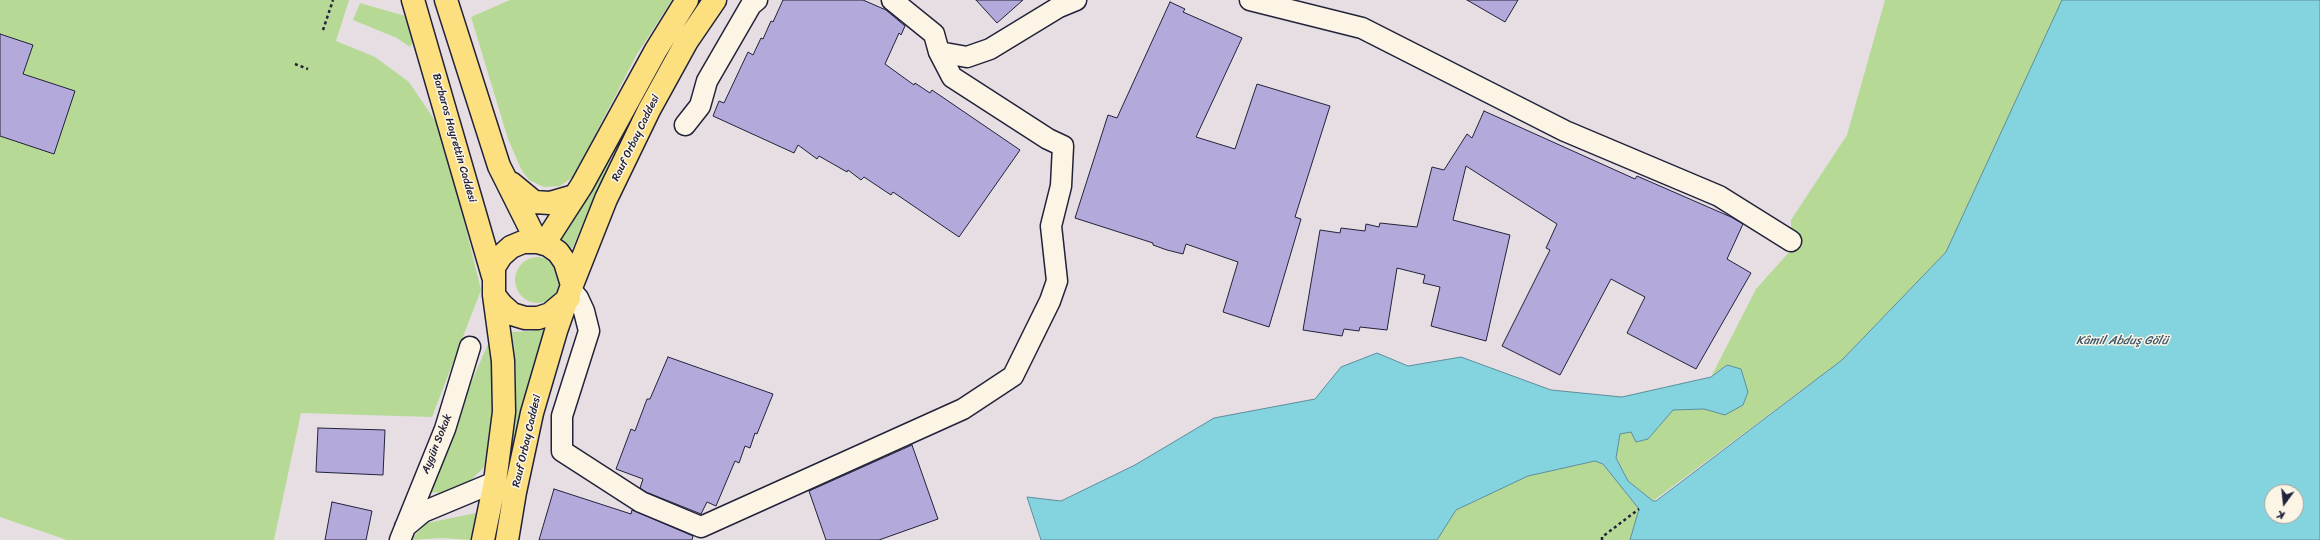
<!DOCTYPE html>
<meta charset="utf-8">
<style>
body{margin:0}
#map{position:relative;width:2320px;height:540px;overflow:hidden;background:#e6dee2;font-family:Sriracha,sans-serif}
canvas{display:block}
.north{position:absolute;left:2264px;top:484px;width:40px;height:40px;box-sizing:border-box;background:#fcf5e5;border:1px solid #a5a1a1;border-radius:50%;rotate:195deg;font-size:11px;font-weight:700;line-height:16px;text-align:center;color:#22223b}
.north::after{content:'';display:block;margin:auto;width:14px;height:18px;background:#22223b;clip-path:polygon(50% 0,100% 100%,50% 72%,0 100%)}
</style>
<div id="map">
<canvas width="2320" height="540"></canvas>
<div class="north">K</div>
</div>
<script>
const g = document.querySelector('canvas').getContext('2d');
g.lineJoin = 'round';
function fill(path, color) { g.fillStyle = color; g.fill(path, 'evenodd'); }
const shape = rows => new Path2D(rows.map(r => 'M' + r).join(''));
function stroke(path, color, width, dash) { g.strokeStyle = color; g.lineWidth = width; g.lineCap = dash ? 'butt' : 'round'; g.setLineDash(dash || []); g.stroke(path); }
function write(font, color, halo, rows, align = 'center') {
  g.font = font + ' Sriracha,sans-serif'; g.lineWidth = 3; g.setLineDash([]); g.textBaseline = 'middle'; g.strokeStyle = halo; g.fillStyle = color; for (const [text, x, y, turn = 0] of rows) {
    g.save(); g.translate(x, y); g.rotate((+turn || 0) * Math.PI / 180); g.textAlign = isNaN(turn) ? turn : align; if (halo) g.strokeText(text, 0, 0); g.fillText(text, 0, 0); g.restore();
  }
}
const green = shape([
 [0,0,349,0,336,41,375,57,409,82,442,131,481,290,432,417,301,413,274,540,67,540,0,517],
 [510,0,672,0,637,54,573,177,560,186,544,187,529,180,521,169,508,139,471,17],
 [700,0,704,0,657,75,615,153,612,152,654,73],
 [1885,0,2063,0,1946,252,1842,360,1653,501,1628,482,1616,458,1620,434,1631,431,1648,439,1673,410,1704,409,1725,415,1727,365,1711,377,1756,289,1791,250,1791,220,1847,135],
 [360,3,409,17,415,37,410,47,397,38,353,20],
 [608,159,611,160,571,251,553,235],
 '515 280a23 23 0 1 1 46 0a23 23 0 1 1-46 0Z',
 [546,327,525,399,497,540,494,540,516,404,516,370,512,332,532,331],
 [492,335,496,388,488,457,483,468,470,481,445,493,428,492,459,410],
 [1595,461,1603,463,1639,509,1630,540,1437,540,1456,510,1528,476],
 [476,513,470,540,442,538,410,540,427,523]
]);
const water = shape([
 [2062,0,2320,0,2320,540,1630,540,1639,509,1603,464,1595,461,1528,476,1456,510,1437,540,1041,540,1027,497,1061,501,1135,465,1214,418,1315,399,1341,367,1377,353,1408,366,1461,357,1551,390,1622,397,1711,377,1727,365,1741,369,1748,392,1743,405,1725,415,1704,409,1673,410,1648,439,1636,442,1631,432,1620,434,1616,458,1628,481,1653,501,1656,501,1842,360,1946,252,2062,0],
 [2272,492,2296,492,2296,516,2272,516,2272,492]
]);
const building = shape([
 [783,0,863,0,886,10,905,26,901,35,899,33,885,64,914,85,915,83,930,93,932,90,1020,150,959,237,893,192,891,195,864,177,861,180,848,170,847,172,819,156,817,159,798,145,794,153,713,116,719,101,724,103,748,52,753,55,761,38,763,39,771,21,773,22,783,0],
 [976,0,1023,0,997,23,976,0],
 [1467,0,1518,0,1505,22,1467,0],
 [1170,2,1185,9,1183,12,1242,38,1196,137,1235,149,1257,84,1330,106,1295,217,1301,219,1269,327,1223,312,1238,262,1186,244,1183,254,1167,250,1153,245,1153,243,1075,218,1108,115,1117,118,1170,2],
 [0,34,33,45,23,74,75,91,54,154,0,136,0,34],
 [1484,111,1635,179,1637,176,1731,217,1743,224,1727,259,1751,273,1696,369,1627,333,1645,297,1611,279,1560,375,1502,346,1550,250,1546,248,1557,224,1466,166,1453,220,1510,235,1486,341,1431,326,1440,287,1423,283,1425,275,1397,268,1387,330,1360,327,1359,331,1344,329,1342,336,1303,330,1320,230,1340,233,1341,228,1365,231,1366,224,1379,227,1380,223,1417,227,1432,167,1444,170,1467,134,1472,138,1484,111],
 [668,357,773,394,757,434,755,433,750,448,745,446,739,463,735,461,716,506,707,502,701,514,646,492,640,488,643,479,616,469,631,429,635,431,647,399,650,399,668,357],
 [318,428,385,430,383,475,316,472,318,428],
 [912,445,938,519,879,540,826,540,809,491,912,445],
 [554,489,631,514,632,510,693,536,692,540,539,540,554,489],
 [332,502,372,511,366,540,325,540,332,502]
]);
const path = shape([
 [323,30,333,0],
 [295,64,308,69],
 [1602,540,1602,537,1639,509]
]);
const minor = shape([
 [1250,0,1362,28,1565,131,1719,196,1791,241],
 [939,52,967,57,990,49,1059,7,1076,0],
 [685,125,700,106,707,81,751,5,757,0],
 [571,290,578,298,584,311,589,331,562,416,562,451,641,502,701,527,963,409,1013,376,1050,301,1057,281,1051,226,1061,186,1063,146,1048,139,952,77,939,52,934,34,892,0],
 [405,527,423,512,495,482],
 [400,540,445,429,470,347]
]);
const major = shape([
 [413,0,493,276],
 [446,0,499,166,537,242],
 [511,183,534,202,550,203,574,196],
 [544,244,582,185,656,50,687,0],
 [569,298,550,314,538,318,525,318,512,314,502,305,494,295,494,267,501,256,511,247,523,242,537,242,548,245,558,252,565,262,572,285],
 [483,540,495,482,504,412,503,361,494,295],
 [507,540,515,492,532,413,556,331,572,285,606,199,649,110,687,41,715,0]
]);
const streetNames = [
 ["Barbaros Hayrettin Caddesi",454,138,74],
 ["Rauf Orbay Caddesi",636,138,-64],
 ["Rauf Orbay Caddesi",527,441,-77],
 ["Aygün Sokak",437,444,-68]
];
const waterNames = [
 ["Kâmil Abduş Gölü",2122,341]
];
fill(green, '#b6da95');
fill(water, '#84d4df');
stroke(water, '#5d8d9d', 1);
fill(building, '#b3aadb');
stroke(building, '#22223b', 1);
stroke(minor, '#22223b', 23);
stroke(major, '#22223b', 25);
stroke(path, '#22223b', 2.5, [3, 3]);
stroke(minor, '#fcf5e5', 20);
stroke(major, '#fce080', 22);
write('11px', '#22223b', '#fcf5e5', streetNames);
write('italic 12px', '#3f576c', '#fcf5e5', waterNames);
</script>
